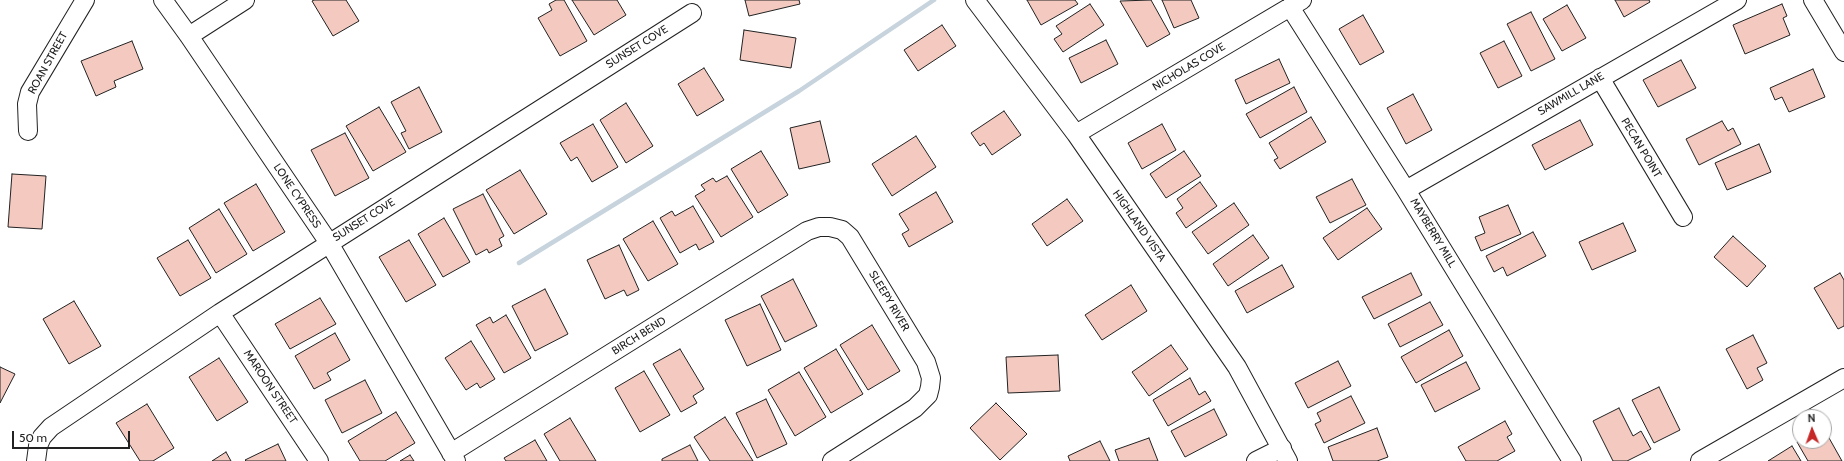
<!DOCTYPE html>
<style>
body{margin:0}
#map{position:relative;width:1844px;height:461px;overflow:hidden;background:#fff;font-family:Cabin,sans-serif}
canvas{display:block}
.north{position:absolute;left:1792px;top:409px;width:40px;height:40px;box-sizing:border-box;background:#fff;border:1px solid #a7a7a7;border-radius:50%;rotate:358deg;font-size:11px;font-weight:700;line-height:16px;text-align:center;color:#222}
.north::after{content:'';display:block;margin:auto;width:14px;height:18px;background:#c62828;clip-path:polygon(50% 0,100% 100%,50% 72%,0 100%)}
.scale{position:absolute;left:12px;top:431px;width:118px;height:18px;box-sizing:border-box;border:2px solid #222;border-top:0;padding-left:5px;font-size:12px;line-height:14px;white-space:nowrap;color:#222;-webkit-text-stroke:3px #fff;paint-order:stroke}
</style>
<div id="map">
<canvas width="1844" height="461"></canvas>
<div class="north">N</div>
<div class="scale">50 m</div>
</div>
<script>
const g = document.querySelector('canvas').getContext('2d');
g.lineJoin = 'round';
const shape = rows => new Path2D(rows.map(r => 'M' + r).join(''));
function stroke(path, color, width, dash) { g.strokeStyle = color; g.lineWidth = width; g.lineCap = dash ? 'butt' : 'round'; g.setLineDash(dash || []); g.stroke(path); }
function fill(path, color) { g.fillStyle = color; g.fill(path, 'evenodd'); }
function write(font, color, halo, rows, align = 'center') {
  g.font = font + ' Cabin,sans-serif'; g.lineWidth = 3; g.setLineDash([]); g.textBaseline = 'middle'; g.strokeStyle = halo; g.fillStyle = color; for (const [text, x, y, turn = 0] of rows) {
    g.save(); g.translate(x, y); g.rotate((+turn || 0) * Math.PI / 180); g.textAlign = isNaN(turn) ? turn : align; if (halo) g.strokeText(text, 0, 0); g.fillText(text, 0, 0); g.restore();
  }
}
const stream = shape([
 [519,263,799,91,934,0]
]);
const building = shape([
 [314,0,346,0,359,21,333,36,312,1,314,0],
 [556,0,564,0,587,41,560,56,538,18,552,10,549,4,556,0],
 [572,0,617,0,626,15,594,35,572,0],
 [745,0,799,0,800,4,749,16,745,0],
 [1027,0,1075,0,1078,4,1041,25,1027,0],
 [1151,0,1170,34,1147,47,1120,1,1151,0],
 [1162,0,1191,0,1199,18,1174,28,1162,0],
 [1615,0,1649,0,1650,2,1624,17,1615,0],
 [1090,4,1104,25,1063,52,1054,39,1062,34,1056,26,1090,4],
 [1782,4,1787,16,1783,18,1790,35,1745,54,1733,25,1782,4],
 [1567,5,1586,38,1562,51,1543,19,1567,5],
 [1531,12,1555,59,1531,71,1507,24,1531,12],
 [1363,15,1384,52,1360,65,1339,29,1363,15],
 [942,25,956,46,918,71,904,50,942,25],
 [744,30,796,38,791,68,740,60,744,30],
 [1106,40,1118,64,1081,83,1069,58,1106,40],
 [132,41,143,69,114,81,116,87,96,96,81,61,132,41],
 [1504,41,1522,76,1498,88,1480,53,1504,41],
 [1279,59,1290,83,1246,104,1235,80,1279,59],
 [1681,60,1696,88,1658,107,1643,80,1681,60],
 [704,68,724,100,697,116,678,84,704,68],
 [1813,69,1825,97,1789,112,1782,97,1775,100,1770,88,1813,69],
 [419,87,442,132,409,149,401,133,406,131,391,102,419,87],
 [1294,87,1307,112,1260,138,1246,114,1294,87],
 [1413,94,1432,130,1406,144,1387,108,1413,94],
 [626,103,653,146,626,163,600,120,626,103],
 [379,107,406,152,373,171,346,126,379,107],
 [1004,111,1021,135,992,155,984,143,980,146,971,133,1004,111],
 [1311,117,1326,142,1280,169,1274,160,1278,158,1269,143,1311,117],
 [1580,120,1593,145,1545,170,1532,145,1580,120],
 [820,121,830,162,799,169,790,128,820,121],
 [1722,121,1728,131,1733,128,1741,144,1699,165,1686,139,1722,121],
 [593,124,618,167,592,182,577,157,571,161,560,143,593,124],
 [1162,124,1176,150,1142,169,1128,143,1162,124],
 [345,133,369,178,335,196,311,150,345,133],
 [916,136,936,167,892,196,872,164,916,136],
 [1759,144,1771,172,1727,190,1715,163,1759,144],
 [761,151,788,195,758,213,731,169,761,151],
 [1184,151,1201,176,1166,198,1150,174,1184,151],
 [520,170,547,214,514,234,486,190,520,170],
 [12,174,46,176,42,229,8,227,12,174],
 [727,176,753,217,721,237,695,196,705,190,701,185,713,178,716,182,727,176],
 [1352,179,1366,205,1330,223,1316,197,1352,179],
 [1200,182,1217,206,1186,228,1176,213,1183,208,1177,199,1200,182],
 [256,184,285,232,253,251,224,203,256,184],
 [936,192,953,222,909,247,902,234,909,230,899,214,936,192],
 [483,194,504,236,499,239,502,246,489,253,487,249,476,255,453,209,483,194],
 [1067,199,1083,221,1047,246,1032,224,1067,199],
 [1234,203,1249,225,1208,254,1192,232,1234,203],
 [1508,205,1521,234,1481,251,1475,237,1485,233,1479,217,1508,205],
 [693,206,714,242,699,250,696,244,680,253,660,218,672,211,675,216,693,206],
 [1367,208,1382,229,1338,260,1323,238,1367,208],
 [219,209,247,254,216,273,189,228,219,209],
 [444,218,470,262,443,277,418,234,444,218],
 [653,221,678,264,648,281,623,239,653,221],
 [1623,223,1636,251,1592,270,1579,242,1623,223],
 [1533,232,1546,256,1507,276,1503,267,1494,272,1486,256,1533,232],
 [1253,235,1269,258,1228,286,1213,264,1253,235],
 [1733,236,1766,266,1747,287,1714,257,1733,236],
 [188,240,211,278,180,296,157,258,188,240],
 [409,240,436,285,406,302,379,257,409,240],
 [619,245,639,290,627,296,624,290,605,299,587,260,619,245],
 [1282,265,1294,287,1247,313,1235,291,1282,265],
 [1411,273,1422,295,1374,319,1362,297,1411,273],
 [1840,273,1844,280,1844,326,1838,329,1814,288,1840,273],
 [793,279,817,326,785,342,761,296,793,279],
 [1131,285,1147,311,1102,340,1085,315,1131,285],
 [545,289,568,334,535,351,512,306,545,289],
 [320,298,336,324,290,349,275,324,320,298],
 [74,301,101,346,69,364,43,319,74,301],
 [1430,302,1443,325,1400,347,1388,324,1430,302],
 [760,304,781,350,747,366,725,320,760,304],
 [506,315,531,358,504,373,476,325,490,317,493,323,506,315],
 [872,325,900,371,868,390,840,345,872,325],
 [1449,330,1463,356,1416,383,1401,357,1449,330],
 [335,333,350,360,327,373,331,380,314,389,295,356,335,333],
 [1753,335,1767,363,1757,368,1763,380,1747,389,1726,349,1753,335],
 [471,341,495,379,480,388,477,383,466,390,445,358,471,341],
 [1171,345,1188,369,1149,396,1132,372,1171,345],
 [680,349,704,389,693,396,697,403,681,412,653,364,680,349],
 [836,349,863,394,831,413,804,368,836,349],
 [1058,355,1060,391,1008,393,1006,357,1058,355],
 [219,358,248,402,217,421,189,377,219,358],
 [1338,361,1351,386,1308,408,1295,383,1338,361],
 [1466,362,1480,389,1435,412,1421,385,1466,362],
 [0,367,15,374,0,403,0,367],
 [644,371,670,415,640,432,615,388,644,371],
 [799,372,826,417,795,436,768,390,799,372],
 [1190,378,1199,395,1205,391,1211,401,1168,426,1153,400,1190,378],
 [365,380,382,413,342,433,325,400,365,380],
 [1659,387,1680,430,1654,443,1632,400,1659,387],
 [1351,396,1365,423,1324,443,1315,424,1321,421,1317,413,1351,396],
 [766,399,787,444,757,458,736,413,766,399],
 [996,403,1027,434,1000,460,970,428,996,403],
 [147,404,174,448,153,461,140,461,116,423,147,404],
 [1619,408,1633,436,1641,431,1651,449,1627,461,1613,461,1593,421,1619,408],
 [1214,409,1227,435,1185,457,1171,431,1214,409],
 [396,412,415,443,385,461,360,461,348,441,396,412],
 [725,417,753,461,710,461,694,437,725,417],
 [570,418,596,461,560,461,544,434,570,418],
 [1505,421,1512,434,1507,437,1515,451,1497,461,1466,461,1458,447,1505,421],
 [1377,428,1388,457,1377,461,1333,461,1328,447,1377,428],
 [1824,429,1842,461,1808,461,1797,442,1800,440,1824,441,1824,429],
 [1149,438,1158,461,1119,461,1115,450,1149,438],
 [535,440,547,461,506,461,504,458,535,440],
 [1100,441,1110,461,1070,461,1068,456,1100,441],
 [278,444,286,461,246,461,245,460,278,444],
 [690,445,698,461,662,461,662,459,690,445],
 [1792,446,1801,461,1768,461,1792,446],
 [226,452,231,461,212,461,226,452],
 [410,455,414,461,400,461,410,455]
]);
const minor = shape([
 [163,0,189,36,329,243,456,461],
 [975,0,1076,134,1237,367,1288,461],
 [1813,0,1844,52],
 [1290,7,1406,190,1572,461],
 [189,36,245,0],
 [1600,78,1683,217],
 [28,131,27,104,30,92,85,0],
 [1076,134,1302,0],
 [1406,190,1737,0],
 [220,313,319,461],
 [451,453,807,231,819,227,830,227,842,230,850,237,926,362,931,378,930,387,928,395,915,408,832,461],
 [36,461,38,446,42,437,51,427,220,313,692,13],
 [1256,461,1282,448],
 [1700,461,1844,378]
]);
const streetNames = [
 ["SUNSET COVE",637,47,-32],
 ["ROAN STREET",48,63,-61],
 ["NICHOLAS COVE",1189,67,-31],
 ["SAWMILL LANE",1571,94,-30],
 ["PECAN POINT",1641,148,59],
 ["LONE CYPRESS",297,196,56],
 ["SUNSET COVE",364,220,-32],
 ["HIGHLAND VISTA",1139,226,55],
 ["MAYBERRY MILL",1433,233,59],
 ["SLEEPY RIVER",889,301,59],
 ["BIRCH BEND",639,336,-32],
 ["MAROON STREET",270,387,56]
];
stroke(stream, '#c7d3dd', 4.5);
fill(building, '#f3c9c0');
stroke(building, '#222', 1);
stroke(minor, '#222', 20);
stroke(minor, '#fff', 18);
write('11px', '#222', '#fff', streetNames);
</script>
